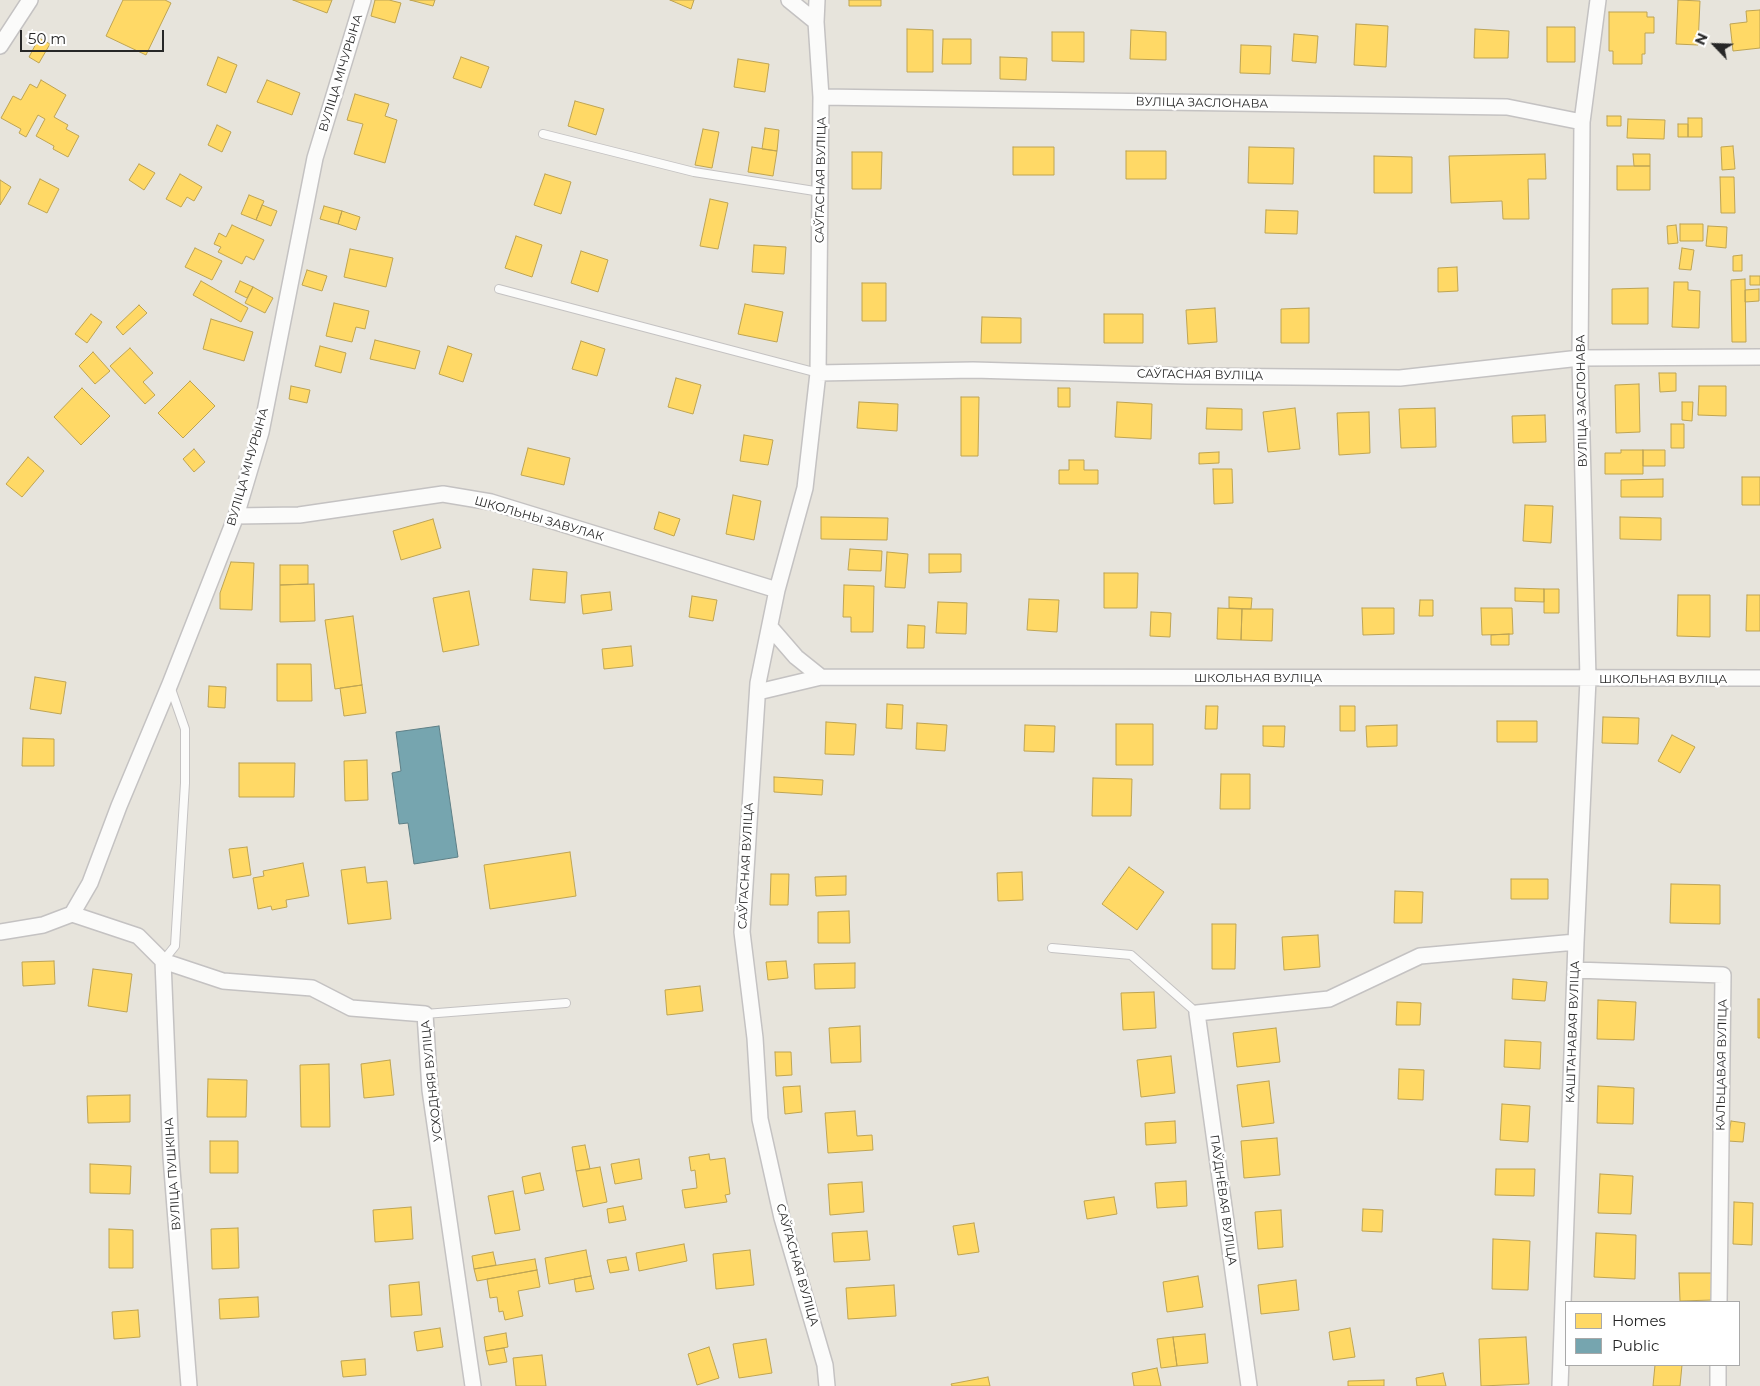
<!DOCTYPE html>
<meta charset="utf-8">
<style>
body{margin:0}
#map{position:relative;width:1760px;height:1386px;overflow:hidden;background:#e7e4dc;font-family:Montserrat,sans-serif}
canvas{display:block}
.legend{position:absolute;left:1565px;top:1301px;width:175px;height:65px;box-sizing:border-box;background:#fff;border:1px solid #a9a9a9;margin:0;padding:6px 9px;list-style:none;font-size:15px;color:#272727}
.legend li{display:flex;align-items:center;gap:10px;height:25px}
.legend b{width:25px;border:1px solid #a9a9a9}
.north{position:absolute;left:1690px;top:20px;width:50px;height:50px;-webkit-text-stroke:4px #fff;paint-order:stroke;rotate:294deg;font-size:14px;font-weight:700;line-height:20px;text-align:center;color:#272727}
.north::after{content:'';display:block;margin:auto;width:18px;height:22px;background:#272727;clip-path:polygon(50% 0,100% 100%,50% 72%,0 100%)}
.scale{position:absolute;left:20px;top:30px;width:144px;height:22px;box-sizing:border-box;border:2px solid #272727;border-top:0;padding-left:6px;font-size:15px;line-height:18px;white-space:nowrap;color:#272727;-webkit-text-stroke:4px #fff;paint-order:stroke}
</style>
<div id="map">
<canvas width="1760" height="1386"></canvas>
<ul class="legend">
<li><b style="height:14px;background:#ffd966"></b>Homes</li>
<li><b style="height:14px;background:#76a5af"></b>Public</li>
</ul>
<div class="north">N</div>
<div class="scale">50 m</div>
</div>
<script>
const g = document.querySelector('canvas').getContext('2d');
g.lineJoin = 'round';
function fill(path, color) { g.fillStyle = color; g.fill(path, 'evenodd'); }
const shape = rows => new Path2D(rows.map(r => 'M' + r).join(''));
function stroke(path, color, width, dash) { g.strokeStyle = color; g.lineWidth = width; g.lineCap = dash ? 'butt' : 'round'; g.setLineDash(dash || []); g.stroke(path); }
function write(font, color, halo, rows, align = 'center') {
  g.font = font + ' Montserrat,sans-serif'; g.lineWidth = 5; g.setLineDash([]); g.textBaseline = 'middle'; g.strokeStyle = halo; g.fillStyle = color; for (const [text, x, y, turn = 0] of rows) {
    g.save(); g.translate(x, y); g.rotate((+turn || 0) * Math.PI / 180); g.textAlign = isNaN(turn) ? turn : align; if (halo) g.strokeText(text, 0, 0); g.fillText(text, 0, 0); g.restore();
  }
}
const homes = shape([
 [123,0,165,0,171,3,146,55,106,36,123,0],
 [293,0,332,0,327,13,293,0],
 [375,0,389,0,401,3,395,23,371,16,375,0],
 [410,0,435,0,433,6,410,0],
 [670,0,694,0,691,9,670,0],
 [849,0,881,0,881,6,849,6,849,0],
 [1678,0,1700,1,1698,45,1676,44,1678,0],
 [1760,10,1760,48,1733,51,1730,24,1747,22,1746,11,1760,10],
 [1609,12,1647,12,1647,17,1654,17,1654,33,1645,33,1645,54,1642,54,1642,64,1613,64,1613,51,1609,51,1609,12],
 [1356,24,1388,26,1386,67,1354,65,1356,24],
 [1547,27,1575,27,1575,62,1547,62,1547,27],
 [907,29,933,30,933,72,907,72,907,29],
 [1475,29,1509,31,1508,58,1474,58,1475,29],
 [1131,30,1166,32,1166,60,1130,59,1131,30],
 [1052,32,1084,32,1084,62,1052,61,1052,32],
 [1294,34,1318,36,1316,63,1292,61,1294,34],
 [39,38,50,44,39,63,29,57,39,38],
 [943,39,971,39,971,64,942,64,943,39],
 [1241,45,1271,46,1270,74,1240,73,1241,45],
 [218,57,237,65,226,93,207,85,218,57],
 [461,57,489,67,481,88,453,78,461,57],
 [1000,57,1027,58,1026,80,1000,79,1000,57],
 [738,59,769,64,765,92,734,87,738,59],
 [41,80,66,95,54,117,68,125,66,129,79,136,68,157,53,149,54,146,36,136,45,119,38,115,26,137,19,133,21,129,1,118,13,96,21,100,30,84,37,88,41,80],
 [267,80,300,93,292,115,257,102,267,80],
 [355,94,389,104,385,116,397,120,385,163,354,154,363,124,347,120,355,94],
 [575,101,604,109,596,135,568,126,575,101],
 [1607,116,1621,116,1621,126,1607,126,1607,116],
 [1688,118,1702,118,1702,137,1688,137,1688,118],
 [1628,119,1665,120,1664,139,1627,138,1628,119],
 [1678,124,1688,124,1688,137,1678,137,1678,124],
 [217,125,231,132,222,152,208,145,217,125],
 [765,128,779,130,777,151,762,149,765,128],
 [703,129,719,132,712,168,695,165,703,129],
 [1733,146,1735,169,1722,170,1721,147,1733,146],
 [752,147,777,151,773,176,748,172,752,147],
 [1013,147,1054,147,1054,175,1013,175,1013,147],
 [1249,147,1294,148,1293,184,1248,183,1249,147],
 [1126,151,1166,151,1166,179,1126,179,1126,151],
 [852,152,882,152,881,189,852,189,852,152],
 [1545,154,1546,179,1528,179,1529,219,1503,219,1502,201,1451,203,1449,156,1545,154],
 [1633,154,1650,154,1650,166,1634,166,1633,154],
 [1374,156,1412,157,1412,193,1374,193,1374,156],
 [139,164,155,173,144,190,129,180,139,164],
 [1617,166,1650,166,1650,190,1617,190,1617,166],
 [180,174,202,187,194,201,187,197,181,207,166,199,180,174],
 [545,174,571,182,561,214,534,205,545,174],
 [1720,177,1734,177,1735,213,1721,213,1720,177],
 [40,179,59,189,47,213,28,204,40,179],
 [0,180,11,187,0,205,0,180],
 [249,195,264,201,256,220,241,214,249,195],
 [710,199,728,203,718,249,700,246,710,199],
 [262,205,277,211,271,226,256,220,262,205],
 [324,206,342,211,338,224,320,219,324,206],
 [1266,210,1298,211,1297,234,1265,233,1266,210],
 [342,211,360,217,356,230,338,224,342,211],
 [1680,224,1703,224,1703,241,1680,241,1680,224],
 [232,225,264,240,254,260,246,256,242,264,218,252,221,247,214,244,219,233,226,237,232,225],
 [1676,225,1678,243,1668,244,1667,226,1676,225],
 [1708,226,1727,227,1726,248,1706,246,1708,226],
 [516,236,542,245,532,277,505,268,516,236],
 [754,245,786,247,784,274,752,272,754,245],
 [195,248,222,261,212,280,185,267,195,248],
 [1682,248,1694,250,1691,270,1679,269,1682,248],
 [350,249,393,258,386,287,344,277,350,249],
 [581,251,608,260,598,292,571,283,581,251],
 [1742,255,1742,271,1733,271,1733,256,1742,255],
 [1457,267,1458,291,1438,292,1438,268,1457,267],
 [307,270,327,276,322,291,302,285,307,270],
 [1750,276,1760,276,1760,285,1750,285,1750,276],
 [1745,279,1746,342,1732,342,1731,280,1745,279],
 [201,281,248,308,241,322,193,295,201,281],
 [240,281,253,287,247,298,235,292,240,281],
 [1674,282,1688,282,1688,290,1700,291,1699,328,1672,327,1674,282],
 [862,283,886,283,886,321,862,321,862,283],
 [253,287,273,298,265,313,245,303,253,287],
 [1648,288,1648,324,1612,324,1612,289,1648,288],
 [1759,289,1759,301,1745,302,1745,290,1759,289],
 [334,303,369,311,365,329,356,327,352,342,326,336,334,303],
 [745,304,783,312,777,342,738,334,745,304],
 [139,305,147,313,123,335,116,327,139,305],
 [1215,308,1217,342,1188,344,1186,310,1215,308],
 [1309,308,1309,343,1281,343,1281,309,1309,308],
 [91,314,102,322,87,343,75,334,91,314],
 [1104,314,1143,314,1143,343,1104,343,1104,314],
 [982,317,1021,318,1021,343,981,343,982,317],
 [211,319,253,332,244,361,203,349,211,319],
 [375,340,420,351,415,369,370,359,375,340],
 [581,341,605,349,597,376,572,369,581,341],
 [320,346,346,353,341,373,315,366,320,346],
 [448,346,472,354,463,382,439,374,448,346],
 [130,348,153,373,143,382,155,395,145,404,110,366,130,348],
 [93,352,110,371,95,384,79,366,93,352],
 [1659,373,1676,373,1676,391,1660,392,1659,373],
 [676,378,701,385,693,414,668,407,676,378],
 [190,381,215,406,183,438,158,413,190,381],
 [1639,384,1640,432,1616,433,1615,385,1639,384],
 [291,386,310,390,307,403,289,399,291,386],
 [1699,386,1726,386,1726,416,1698,415,1699,386],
 [82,388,110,416,81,445,54,417,82,388],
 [1058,388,1070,388,1070,407,1058,407,1058,388],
 [961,397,979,397,978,456,961,456,961,397],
 [859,402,898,404,897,431,857,428,859,402],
 [1117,402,1152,404,1151,439,1115,437,1117,402],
 [1682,402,1693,402,1692,421,1682,420,1682,402],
 [1207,408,1242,409,1242,430,1206,429,1207,408],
 [1295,408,1300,449,1268,452,1263,412,1295,408],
 [1435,408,1436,447,1401,448,1399,409,1435,408],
 [1369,412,1370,453,1339,455,1337,413,1369,412],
 [1545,415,1546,442,1513,443,1512,416,1545,415],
 [1671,424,1684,424,1684,448,1671,448,1671,424],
 [744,435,773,440,768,465,740,461,744,435],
 [528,448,570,458,564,485,521,475,528,448],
 [194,449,205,462,194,472,183,459,194,449],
 [1621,450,1643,450,1643,474,1605,474,1605,453,1621,453,1621,450],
 [1643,450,1665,450,1665,466,1643,466,1643,450],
 [1219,452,1219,463,1199,464,1199,453,1219,452],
 [28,457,44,471,22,497,6,484,28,457],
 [1069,460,1084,460,1084,470,1098,470,1098,484,1059,484,1059,470,1069,470,1069,460],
 [1213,469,1232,469,1233,503,1214,504,1213,469],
 [1742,477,1760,477,1760,505,1742,505,1742,477],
 [1663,479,1663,497,1621,497,1621,480,1663,479],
 [733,495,761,501,754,540,726,534,733,495],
 [1525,505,1553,506,1551,543,1523,541,1525,505],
 [659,512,680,519,674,536,654,529,659,512],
 [821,517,888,518,887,540,821,539,821,517],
 [1620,517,1661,518,1661,540,1620,539,1620,517],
 [433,519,441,548,401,560,393,531,433,519],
 [850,549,882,551,881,571,848,570,850,549],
 [887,552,908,554,905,588,885,587,887,552],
 [929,554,961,554,961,572,929,573,929,554],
 [231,562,254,563,252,610,220,609,220,593,231,562],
 [280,565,308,565,308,584,280,585,280,565],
 [533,569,567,572,565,603,530,600,533,569],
 [1104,573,1138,573,1137,608,1104,608,1104,573],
 [314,584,315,621,280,622,280,585,314,584],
 [844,585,874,586,873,632,851,632,851,617,843,617,844,585],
 [1515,588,1544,589,1544,602,1515,601,1515,588],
 [1544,589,1559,589,1559,613,1544,613,1544,589],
 [469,591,479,645,443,652,433,598,469,591],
 [610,592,612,610,583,614,581,595,610,592],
 [1678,595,1710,595,1710,637,1677,636,1678,595],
 [1747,595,1760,595,1760,631,1746,631,1747,595],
 [692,596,717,600,713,621,689,617,692,596],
 [1229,597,1252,598,1251,609,1229,608,1229,597],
 [1029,599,1059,600,1057,632,1027,630,1029,599],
 [1420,600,1433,600,1433,616,1419,616,1420,600],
 [938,602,967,603,966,634,936,633,938,602],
 [1218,608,1242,609,1241,640,1217,639,1218,608],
 [1362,608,1394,608,1394,634,1363,635,1362,608],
 [1481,608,1512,608,1513,634,1482,635,1481,608],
 [1242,609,1273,609,1272,641,1241,640,1242,609],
 [1151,612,1171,613,1170,637,1150,636,1151,612],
 [353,616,362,685,335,689,325,620,353,616],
 [908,625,925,626,924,648,907,648,908,625],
 [1509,634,1509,645,1491,645,1491,635,1509,634],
 [631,646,633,666,604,669,602,649,631,646],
 [277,664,311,664,312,701,277,701,277,664],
 [35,677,66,682,61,714,30,709,35,677],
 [362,685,366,713,344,716,340,688,362,685],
 [209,686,226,687,225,708,208,707,209,686],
 [887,704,903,705,902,729,886,728,887,704],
 [1206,706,1218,706,1217,729,1205,729,1206,706],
 [1340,706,1355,706,1355,731,1340,731,1340,706],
 [1603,717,1639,718,1638,744,1602,743,1603,717],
 [1497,721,1537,721,1537,742,1497,742,1497,721],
 [826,722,856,724,854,755,825,754,826,722],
 [917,723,947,725,945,751,916,749,917,723],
 [1116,724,1153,724,1153,765,1116,765,1116,724],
 [1025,725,1055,726,1054,752,1024,751,1025,725],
 [1397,725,1397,746,1367,747,1366,726,1397,725],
 [1263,726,1285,726,1284,747,1263,746,1263,726],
 [1672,735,1695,747,1680,773,1658,761,1672,735],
 [23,738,54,739,54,766,22,766,23,738],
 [367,760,368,800,345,801,344,761,367,760],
 [239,763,295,763,294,797,239,797,239,763],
 [1221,774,1250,774,1250,809,1220,809,1221,774],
 [774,777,823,780,822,795,774,792,774,777],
 [1093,778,1132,779,1131,816,1092,816,1093,778],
 [247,847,251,875,233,878,229,849,247,847],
 [570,852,576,896,490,909,484,865,570,852],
 [303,863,309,896,286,900,287,907,272,910,271,906,258,909,253,878,264,876,263,871,303,863],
 [365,867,367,883,387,881,391,919,348,924,341,870,365,867],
 [1129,867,1164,892,1137,930,1102,904,1129,867],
 [1022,872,1023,900,998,901,997,873,1022,872],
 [771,874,789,874,788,905,770,905,771,874],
 [846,876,846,895,816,896,815,877,846,876],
 [1511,879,1548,879,1548,899,1511,899,1511,879],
 [1671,884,1720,885,1720,924,1670,923,1671,884],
 [1395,891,1423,892,1422,923,1394,923,1395,891],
 [849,911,850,943,818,943,818,912,849,911],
 [1212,924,1236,924,1235,969,1212,969,1212,924],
 [1318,935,1320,967,1284,970,1282,937,1318,935],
 [54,961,55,984,23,986,22,962,54,961],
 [786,961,788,978,768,980,766,962,786,961],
 [855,963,855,988,815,989,814,964,855,963],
 [93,969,132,974,127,1012,88,1006,93,969],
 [1513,979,1547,982,1545,1001,1512,999,1513,979],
 [700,986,703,1011,667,1015,665,990,700,986],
 [1154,992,1156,1028,1123,1030,1121,993,1154,992],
 [1758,999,1760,999,1760,1038,1758,1038,1758,999],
 [1598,1000,1636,1002,1634,1040,1597,1039,1598,1000],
 [1397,1002,1421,1003,1420,1025,1396,1025,1397,1002],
 [860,1026,861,1062,831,1063,829,1028,860,1026],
 [1276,1028,1280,1062,1237,1067,1233,1033,1276,1028],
 [1505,1040,1541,1042,1540,1069,1504,1067,1505,1040],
 [775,1052,791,1052,792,1075,776,1076,775,1052],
 [1171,1056,1175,1093,1141,1097,1137,1060,1171,1056],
 [390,1060,394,1095,364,1098,361,1064,390,1060],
 [329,1064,330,1127,301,1127,300,1065,329,1064],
 [1399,1069,1424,1070,1423,1100,1398,1099,1399,1069],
 [208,1079,247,1080,246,1117,207,1117,208,1079],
 [1269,1081,1274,1123,1242,1127,1237,1085,1269,1081],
 [800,1086,802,1112,785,1114,783,1087,800,1086],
 [1598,1086,1634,1088,1633,1124,1597,1123,1598,1086],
 [130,1095,130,1122,88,1123,87,1096,130,1095],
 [1502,1104,1530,1106,1528,1142,1500,1140,1502,1104],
 [855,1111,857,1136,872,1135,873,1150,828,1153,825,1113,855,1111],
 [1175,1121,1176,1143,1146,1145,1145,1123,1175,1121],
 [1731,1121,1745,1123,1743,1142,1728,1141,1731,1121],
 [1277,1138,1280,1175,1244,1178,1241,1141,1277,1138],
 [210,1141,238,1141,238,1173,210,1173,210,1141],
 [585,1145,590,1169,576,1171,572,1147,585,1145],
 [709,1154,710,1160,725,1158,730,1194,725,1195,727,1202,685,1208,682,1190,697,1188,695,1170,691,1171,689,1157,709,1154],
 [639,1159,642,1179,615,1184,611,1164,639,1159],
 [90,1164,131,1166,130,1194,90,1193,90,1164],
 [600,1167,607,1202,583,1207,576,1171,600,1167],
 [1496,1169,1535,1169,1534,1196,1495,1195,1496,1169],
 [540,1173,544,1190,525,1194,522,1177,540,1173],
 [1600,1174,1633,1176,1631,1214,1598,1213,1600,1174],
 [1186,1181,1187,1206,1157,1208,1155,1183,1186,1181],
 [862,1182,864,1212,830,1215,828,1184,862,1182],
 [513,1191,520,1230,495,1234,488,1196,513,1191],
 [1114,1197,1117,1214,1087,1219,1084,1201,1114,1197],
 [1734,1202,1753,1203,1752,1245,1733,1244,1734,1202],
 [623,1206,626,1220,609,1223,607,1209,623,1206],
 [411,1207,413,1239,375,1242,373,1210,411,1207],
 [1363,1209,1383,1210,1382,1232,1362,1231,1363,1209],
 [1281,1210,1283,1247,1258,1249,1255,1212,1281,1210],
 [974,1223,979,1252,958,1255,953,1226,974,1223],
 [238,1228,239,1268,212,1269,211,1229,238,1228],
 [109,1229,133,1230,133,1268,109,1268,109,1229],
 [867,1231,870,1260,834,1262,832,1233,867,1231],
 [1596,1233,1636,1235,1635,1279,1594,1277,1596,1233],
 [1493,1239,1530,1241,1528,1290,1492,1289,1493,1239],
 [684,1244,687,1261,639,1271,636,1253,684,1244],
 [586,1250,591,1276,549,1284,545,1258,586,1250],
 [750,1250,754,1285,716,1289,713,1254,750,1250],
 [493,1252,496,1265,474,1269,472,1256,493,1252],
 [626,1257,629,1270,610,1273,607,1260,626,1257],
 [535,1259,537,1270,477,1281,474,1269,535,1259],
 [537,1270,540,1287,518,1291,523,1316,505,1320,503,1311,499,1312,497,1297,490,1298,487,1279,537,1270],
 [1679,1273,1712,1273,1713,1300,1680,1301,1679,1273],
 [591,1276,594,1289,576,1292,574,1279,591,1276],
 [1198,1276,1203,1307,1167,1312,1163,1282,1198,1276],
 [1296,1280,1299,1310,1261,1314,1258,1285,1296,1280],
 [419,1282,422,1315,391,1317,389,1285,419,1282],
 [894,1285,896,1316,848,1319,846,1288,894,1285],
 [258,1297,259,1317,220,1319,219,1299,258,1297],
 [138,1310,140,1337,114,1339,112,1312,138,1310],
 [440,1328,443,1347,417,1351,414,1332,440,1328],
 [1350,1328,1355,1357,1333,1360,1329,1332,1350,1328],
 [506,1333,508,1347,486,1351,484,1337,506,1333],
 [1205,1334,1208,1363,1177,1366,1173,1337,1205,1334],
 [1173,1337,1177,1366,1161,1368,1157,1339,1173,1337],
 [1526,1337,1529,1384,1481,1386,1479,1339,1526,1337],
 [766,1339,772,1373,739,1378,733,1344,766,1339],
 [709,1347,719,1378,697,1385,688,1354,709,1347],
 [504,1348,507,1362,489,1365,486,1351,504,1348],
 [542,1355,546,1386,516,1386,513,1358,542,1355],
 [365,1359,366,1375,343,1377,341,1361,365,1359],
 [1655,1365,1682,1365,1680,1386,1653,1386,1655,1365],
 [1157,1368,1161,1386,1134,1386,1132,1373,1157,1368],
 [1443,1373,1446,1386,1417,1386,1416,1378,1443,1373],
 [988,1377,990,1386,952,1386,951,1384,988,1377],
 [1384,1380,1384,1386,1348,1386,1348,1381,1384,1380]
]);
const public = shape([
 [439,726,458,857,414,864,408,823,399,824,392,773,401,771,396,732,439,726]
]);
const lane = shape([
 [543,134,694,172,821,192],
 [499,289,818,373],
 [1052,948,1131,955,1197,1013],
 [163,961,175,946,185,783,185,729,170,686],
 [425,1014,566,1003]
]);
const street = shape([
 [789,0,816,22],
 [817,0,816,22,821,97,818,373,805,488,777,590,758,683,742,932,755,1038,760,1119,782,1218,825,1365,827,1386],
 [0,46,30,0],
 [821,97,1507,107,1582,122],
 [818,373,973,370,1187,376,1400,378,1580,358,1760,357],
 [236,516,299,515,443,494,491,502,777,590],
 [770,627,796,657,821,677],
 [758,692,821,677,1760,678],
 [72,914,90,883,119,806,170,684,236,516,261,432,315,158,363,0],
 [0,932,43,925,72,914,138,936,163,961,223,981,312,988,351,1008,425,1014,430,1090,473,1386],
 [163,961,171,1157,189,1386],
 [1575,970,1723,975,1719,1302],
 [1249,1386,1197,1013,1329,999,1420,956,1576,942],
 [1560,1386,1576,942,1588,679,1580,358,1582,122,1598,0],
 [1718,1386,1718,1365]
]);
const streetNames = [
 ["ВУЛІЦА МІЧУРЫНА",341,73,-73],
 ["ВУЛІЦА ЗАСЛОНАВА",1202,103,1],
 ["САЎГАСНАЯ ВУЛІЦА",821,180,-89],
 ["САЎГАСНАЯ ВУЛІЦА",1200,375,1],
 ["ВУЛІЦА ЗАСЛОНАВА",1582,401,-91],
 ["ВУЛІЦА МІЧУРЫНА",248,467,-74],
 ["ШКОЛЬНЫ ЗАВУЛАК",539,519,16],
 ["ШКОЛЬНАЯ ВУЛІЦА",1258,678],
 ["ШКОЛЬНАЯ ВУЛІЦА",1663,679],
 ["САЎГАСНАЯ ВУЛІЦА",746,866,-87],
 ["КАШТАНАВАЯ ВУЛІЦА",1573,1032,-88],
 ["КАЛЬЦАВАЯ ВУЛІЦА",1722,1065,-89],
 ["УСХОДНЯЯ ВУЛІЦА",432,1081,-96],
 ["ВУЛІЦА ПУШКІНА",173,1174,-94],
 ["ПАЎДНЁВАЯ ВУЛІЦА",1223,1200,82],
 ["САЎГАСНАЯ ВУЛІЦА",797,1265,74]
];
fill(homes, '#ffd966');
stroke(homes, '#bea453', 1);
fill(public, '#76a5af');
stroke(public, '#5e7f86', 1);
stroke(lane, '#c4c2c2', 10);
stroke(street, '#c4c2c2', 18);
stroke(lane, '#fbfbfa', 8);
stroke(street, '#fbfbfa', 15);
write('12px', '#272727', '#fff', streetNames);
</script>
